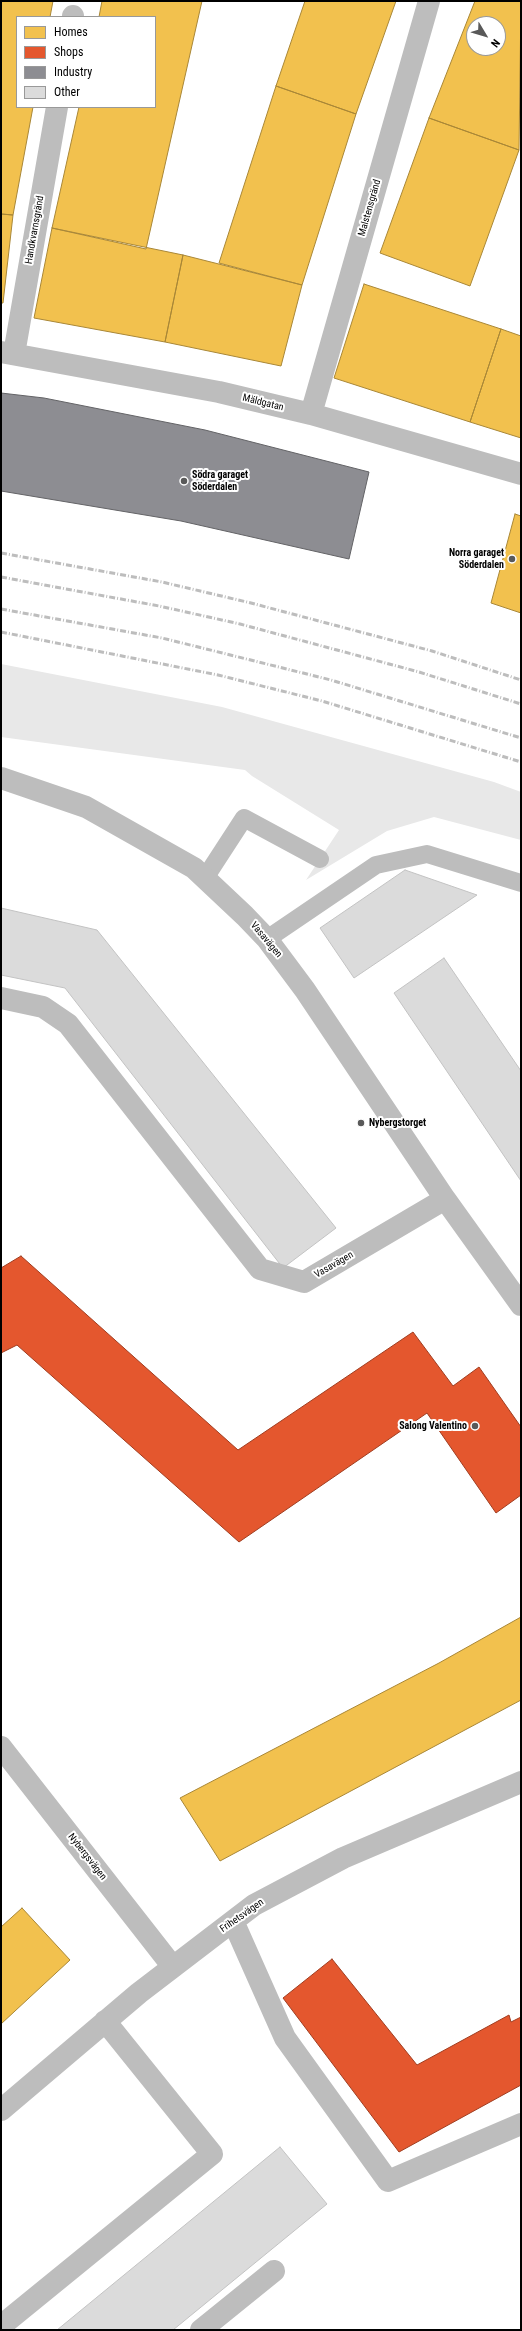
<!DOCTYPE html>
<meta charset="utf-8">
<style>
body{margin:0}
#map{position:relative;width:522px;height:2331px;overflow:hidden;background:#fff;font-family:"Roboto Condensed",sans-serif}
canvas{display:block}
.frame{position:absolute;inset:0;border:2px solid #000;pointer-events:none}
.legend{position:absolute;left:16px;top:16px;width:140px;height:92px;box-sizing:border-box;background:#fff;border:1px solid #999;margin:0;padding:5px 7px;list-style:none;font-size:12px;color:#000}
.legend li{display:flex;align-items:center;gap:8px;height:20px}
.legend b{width:20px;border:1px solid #999}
.north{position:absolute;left:466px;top:16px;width:40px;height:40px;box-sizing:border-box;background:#fff;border:1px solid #999;border-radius:50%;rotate:128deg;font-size:11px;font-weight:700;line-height:16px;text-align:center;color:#000}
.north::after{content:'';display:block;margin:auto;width:14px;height:18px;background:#595959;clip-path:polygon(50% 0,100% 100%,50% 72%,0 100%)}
</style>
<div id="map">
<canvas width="522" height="2331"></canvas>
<div class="frame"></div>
<ul class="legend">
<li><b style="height:11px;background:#f2c14e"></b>Homes</li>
<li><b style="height:11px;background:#e4572e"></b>Shops</li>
<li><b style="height:11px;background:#8d8d92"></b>Industry</li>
<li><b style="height:11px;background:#dbdbdb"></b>Other</li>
</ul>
<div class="north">N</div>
</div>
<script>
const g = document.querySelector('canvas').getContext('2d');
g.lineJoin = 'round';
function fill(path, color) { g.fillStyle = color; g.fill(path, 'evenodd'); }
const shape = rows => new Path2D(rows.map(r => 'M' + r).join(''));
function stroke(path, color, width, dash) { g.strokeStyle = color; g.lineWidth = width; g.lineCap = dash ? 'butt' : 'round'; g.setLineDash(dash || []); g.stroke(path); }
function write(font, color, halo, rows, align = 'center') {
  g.font = font + ' "Roboto Condensed",sans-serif'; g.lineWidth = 4; g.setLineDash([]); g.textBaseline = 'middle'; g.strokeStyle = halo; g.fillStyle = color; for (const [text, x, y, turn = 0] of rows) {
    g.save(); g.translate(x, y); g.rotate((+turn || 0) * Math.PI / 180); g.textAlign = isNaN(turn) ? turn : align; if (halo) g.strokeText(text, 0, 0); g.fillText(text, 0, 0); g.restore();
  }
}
const green = shape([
 [1,664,222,707,494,782,521,792,521,840,434,817,387,831,306,880,339,830,252,776,245,770,1,737]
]);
const homes = shape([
 [1,1,53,1,50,17,17,17,17,107,33,107,13,215,1,214,1,1],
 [102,1,202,1,146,249,52,228,79,107,155,107,155,17,99,17,102,1],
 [305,1,396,1,356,114,276,86,305,1],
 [475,1,521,1,519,150,429,118,475,1],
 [474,24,498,24,498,48,474,48,474,24],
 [276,86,356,114,302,285,219,263,276,86],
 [429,118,519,150,470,286,380,253,429,118],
 [1,214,13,215,3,303,1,303,1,214],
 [52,228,183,255,165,342,34,318,52,228],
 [183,255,302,285,281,366,165,342,183,255],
 [364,284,501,329,470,422,334,378,364,284],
 [501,329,521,336,521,438,470,422,501,329],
 [515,514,521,516,521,613,491,603,515,514],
 [521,1617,521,1700,220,1861,180,1798,439,1663,521,1617],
 [22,1908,70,1960,1,2024,1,1927,22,1908]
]);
const shops = shape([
 [21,1256,238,1450,413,1332,453,1386,479,1367,521,1427,521,1495,496,1513,427,1413,239,1542,17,1345,1,1353,1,1268,21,1256],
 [332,1959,417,2065,509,2015,511,2022,521,2017,521,2085,399,2152,283,1998,332,1959]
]);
const industry = shape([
 [1,393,44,398,205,430,369,472,349,559,181,521,1,491,1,393]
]);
const building = shape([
 [405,870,477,895,354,978,320,928,405,870],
 [1,908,97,930,336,1228,283,1268,65,988,1,975,1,908],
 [444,958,521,1071,521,1181,394,993,444,958],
 [280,2147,327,2204,173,2330,57,2330,280,2147]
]);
const lane = shape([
 [205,878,244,818,320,859],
 [267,939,376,865,427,854,521,883]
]);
const street = shape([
 [73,17,73,16],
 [1,352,219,392,311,414,521,474],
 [14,354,57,107],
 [311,414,429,1],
 [1,778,86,807,194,868,245,916,267,939,305,990,445,1199,521,1305],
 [1,998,43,1007,68,1024,260,1269,304,1282,445,1199],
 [1,1747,173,1967],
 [233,1921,285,2038,388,2181,521,2124],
 [1,2110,139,1993,254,1905,343,1858,521,1782],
 [1,2326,212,2154,105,2021],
 [201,2330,274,2271]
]);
const rail = shape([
 [1,553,162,582,251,603,432,651,521,680],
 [1,577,159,606,240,624,419,672,521,704],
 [1,609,162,638,331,680,521,738],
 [1,632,218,675,322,701,521,762]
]);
const markers = [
 [184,481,4,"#595959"],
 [512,559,4,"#595959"],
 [361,1123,4,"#595959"],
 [475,1426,4,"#595959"]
];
const streetNames = [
 ["Malstensgränd",370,208,-74],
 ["Handkvarnsgränd",35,230,-80],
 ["Mäldgatan",263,403,14],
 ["Vasavägen",266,940,50],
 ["Vasavägen",334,1265,-30],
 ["Nybergsvägen",87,1857,52],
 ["Frihetsvägen",242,1916,-35]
];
const poiNames = [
 ["Södra garaget",192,475],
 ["Söderdalen",192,487],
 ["Norra garaget",504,553,"right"],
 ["Söderdalen",504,565,"right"],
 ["Nybergstorget",369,1123],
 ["Salong Valentino",467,1426,"right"]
];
fill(green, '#e8e8e8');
fill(homes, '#f2c14e');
stroke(homes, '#a98737', 1);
fill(shops, '#e4572e');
stroke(shops, '#a03d20', 1);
fill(industry, '#8d8d92');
stroke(industry, '#636366', 1);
fill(building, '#dbdbdb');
stroke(building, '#c3c3c3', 1);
stroke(lane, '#bdbdbd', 18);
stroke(street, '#bdbdbd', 22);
stroke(rail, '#bdbdbd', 3, [6, 2, 1, 2]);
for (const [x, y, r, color] of markers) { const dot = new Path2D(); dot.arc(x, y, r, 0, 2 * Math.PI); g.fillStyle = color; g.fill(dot); stroke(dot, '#fff', 1.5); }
write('10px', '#000', '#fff', streetNames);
write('bold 10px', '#000', '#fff', poiNames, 'left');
</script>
